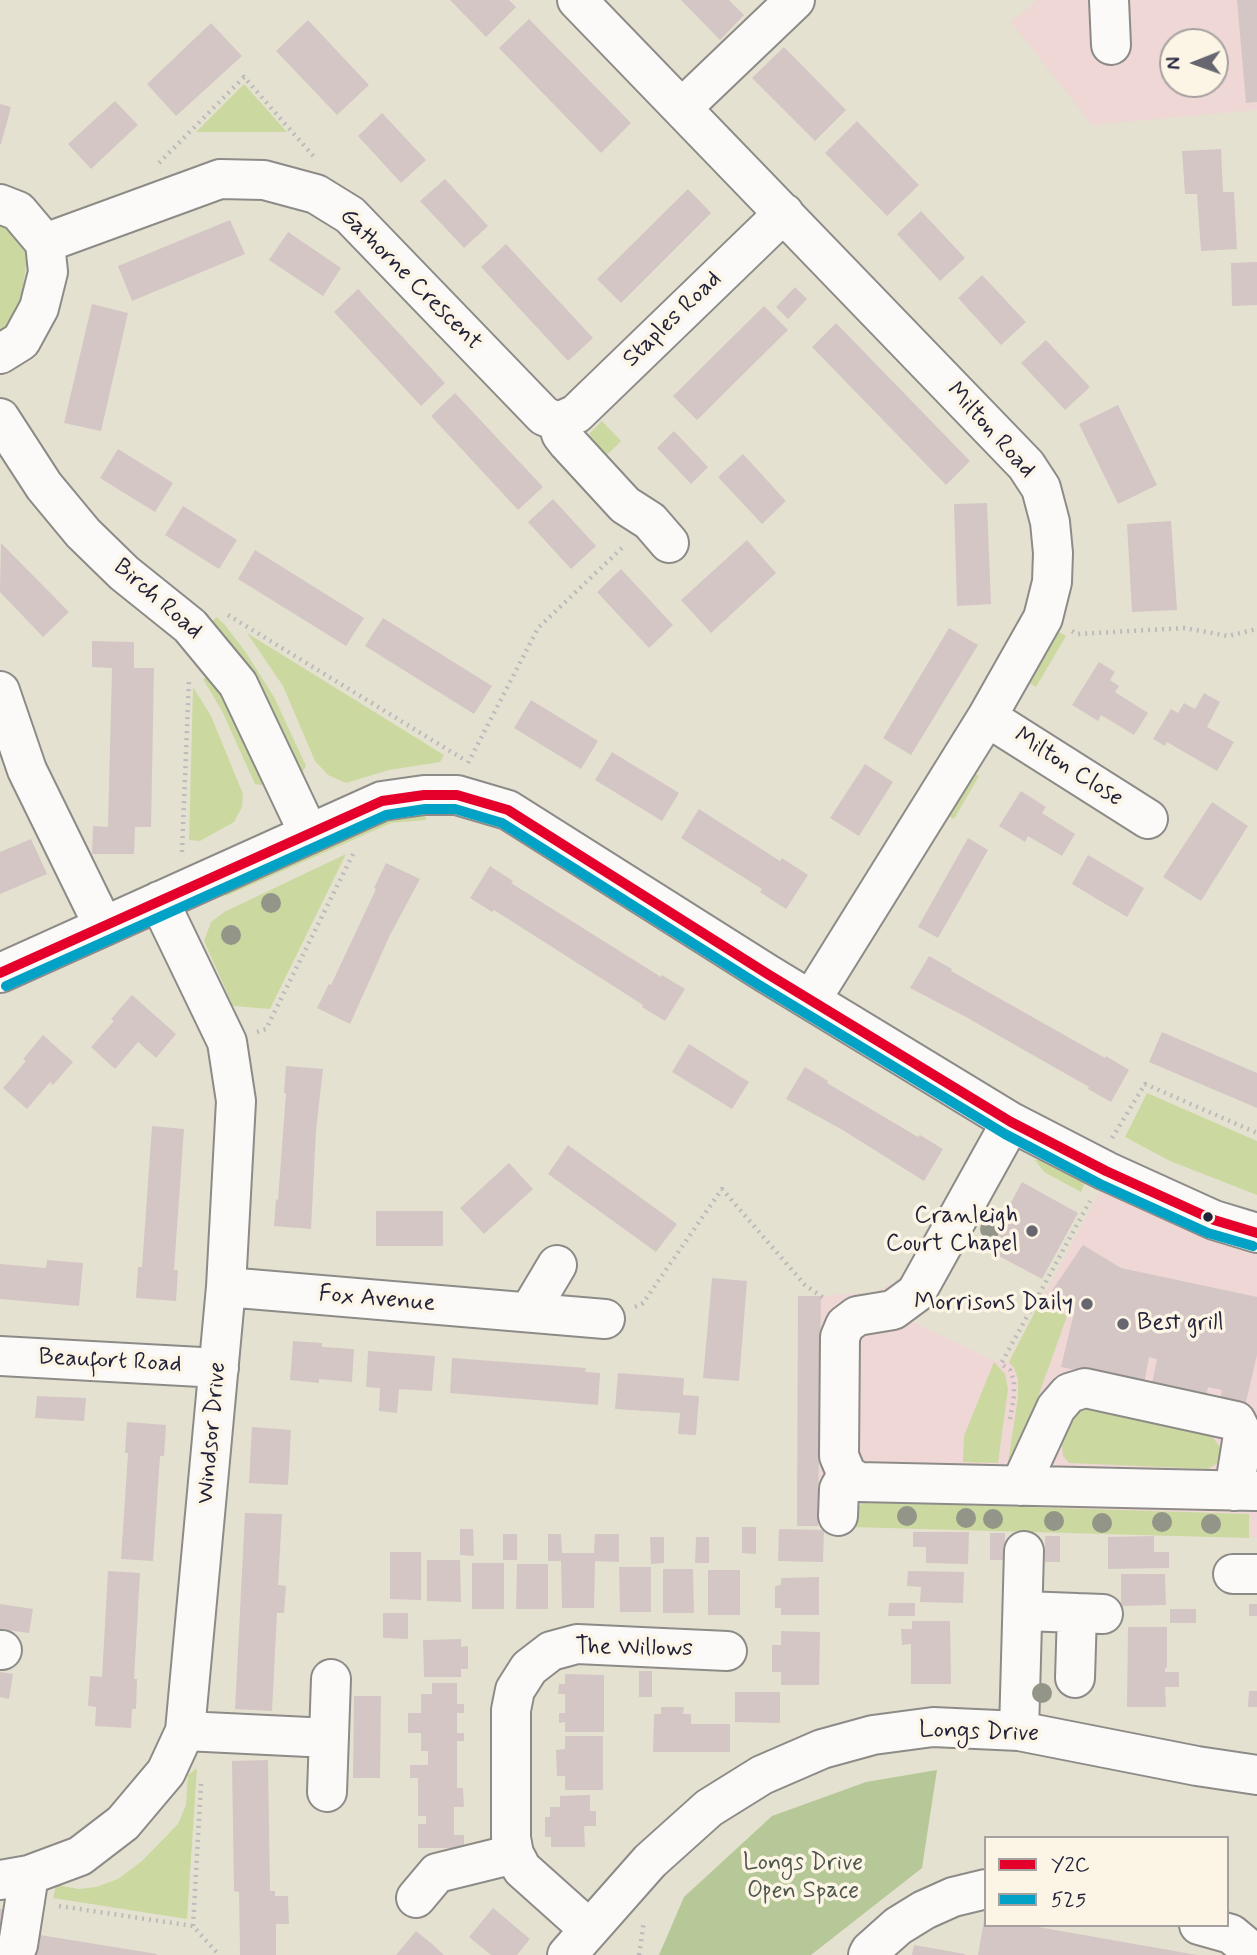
<!DOCTYPE html>
<style>
body{margin:0}
#map{position:relative;width:1257px;height:1955px;overflow:hidden;background:#e5e1d1;font-family:Mynerve,sans-serif}
canvas{display:block}
.legend{position:absolute;left:984px;top:1836px;width:245px;height:91px;box-sizing:border-box;background:#fcf5e5;border:2px solid #a5a1a1;margin:0;padding:9px 12px;list-style:none;font-size:21px;color:#22223b}
.legend li{display:flex;align-items:center;gap:14px;height:35px}
.legend b{width:35px;border:2px solid #a5a1a1}
.north{position:absolute;left:1159px;top:28px;width:70px;height:70px;box-sizing:border-box;background:#fcf5e5;border:2px solid #a5a1a1;border-radius:50%;rotate:269deg;font-size:19px;font-weight:700;line-height:28px;text-align:center;color:#22223b}
.north::after{content:'';display:block;margin:auto;width:24px;height:32px;background:#666570;clip-path:polygon(50% 0,100% 100%,50% 72%,0 100%)}
</style>
<div id="map">
<canvas width="1257" height="1955"></canvas>
<ul class="legend">
<li><b style="height:9px;background:#e4002b"></b>Y2C</li>
<li><b style="height:9px;background:#02a2c7"></b>525</li>
</ul>
<div class="north">N</div>
</div>
<script>
const g = document.querySelector('canvas').getContext('2d');
g.lineJoin = 'round';
function fill(path, color) { g.fillStyle = color; g.fill(path, 'evenodd'); }
const shape = rows => new Path2D(rows.map(r => 'M' + r).join(''));
function stroke(path, color, width, dash) { g.strokeStyle = color; g.lineWidth = width; g.lineCap = dash ? 'butt' : 'round'; g.setLineDash(dash || []); g.stroke(path); }
function write(font, color, halo, rows, align = 'center') {
  g.font = font + ' Mynerve,sans-serif'; g.lineWidth = 7; g.setLineDash([]); g.textBaseline = 'middle'; g.strokeStyle = halo; g.fillStyle = color; for (const [text, x, y, turn = 0] of rows) {
    g.save(); g.translate(x, y); g.rotate((+turn || 0) * Math.PI / 180); g.textAlign = isNaN(turn) ? turn : align; if (halo) g.strokeText(text, 0, 0); g.fillText(text, 0, 0); g.restore();
  }
}
const built = shape([
 [1037,0,1257,0,1257,110,1092,125,1011,22],
 [1173,42,1215,42,1215,84,1173,84],
 [1117,1159,1227,1206,1257,1215,1257,1538,818,1526,821,1296,874,1292,897,1281,901,1316,994,1361,1008,1362]
]);
const green = shape([
 [244,84,287,132,196,132],
 [0,221,10,226,28,252,20,307,12,323,0,336],
 [602,421,621,441,600,462,590,444,590,433],
 [216,617,224,624,245,651,274,697,306,766,302,773,294,769,210,625],
 [1052,628,1066,636,1036,687,1023,679],
 [247,633,444,755,440,762,389,770,346,783,328,775,315,761,283,686],
 [209,677,218,683,266,779,262,785,255,784,222,711,203,679],
 [193,687,211,716,243,794,242,807,234,822,200,841,189,840],
 [966,768,979,776,954,819,940,811],
 [425,811,426,820,391,823,226,896,221,888,387,814],
 [346,854,270,1009,233,1006,204,941,211,922,224,912],
 [1147,1093,1257,1141,1257,1195,1170,1161,1125,1137],
 [1044,1159,1087,1178,1081,1192,1044,1172,1035,1160],
 [1042,1298,1067,1316,1014,1464,1008,1463,1018,1397,1018,1379,1014,1368,1009,1362],
 [994,1362,1005,1374,1008,1389,998,1463,963,1462,964,1436],
 [1097,1403,1208,1431,1220,1447,1221,1461,1208,1469,1069,1463,1063,1456,1061,1437,1077,1413],
 [866,1502,1249,1514,1249,1538,850,1527,855,1508],
 [197,1768,187,1919,53,1898,56,1885,79,1889,96,1887,118,1879,142,1861,178,1824,186,1805,188,1775]
]);
const forest = shape([
 [937,1770,922,1868,811,1955,659,1955,684,1897,772,1816,866,1782]
]);
const building = shape([
 [450,0,509,0,516,7,486,37],
 [681,0,729,0,744,15,720,40],
 [1237,0,1257,0,1257,102,1246,103],
 [529,19,631,123,601,153,499,48],
 [308,20,369,85,337,115,276,51],
 [211,23,242,56,176,116,147,84],
 [784,47,846,110,815,141,752,78],
 [115,101,138,125,91,169,68,144],
 [0,104,11,107,1,144,0,144],
 [382,113,426,160,401,183,358,136],
 [857,121,919,185,887,216,825,153],
 [1221,149,1223,192,1234,192,1237,249,1201,251,1197,194,1185,194,1182,151],
 [445,179,488,226,464,248,420,201],
 [688,189,711,213,621,303,597,279],
 [921,211,965,258,940,281,897,234],
 [230,220,245,254,132,301,118,266],
 [288,232,341,268,323,296,269,260],
 [506,244,593,338,568,361,481,267],
 [1257,262,1257,305,1232,306,1231,263],
 [982,275,1026,322,1001,345,958,298],
 [795,287,807,299,788,319,776,307],
 [358,289,445,383,421,406,334,312],
 [92,304,128,313,101,431,64,423],
 [764,306,788,330,697,420,673,396],
 [836,323,970,461,946,485,812,347],
 [1046,340,1090,387,1065,410,1021,363],
 [455,393,543,487,518,510,431,416],
 [1118,405,1157,485,1118,504,1079,424],
 [674,431,708,467,691,484,657,448],
 [118,449,173,483,155,512,100,478],
 [743,454,786,501,762,524,718,477],
 [553,499,596,546,571,569,528,522],
 [987,503,991,604,957,606,954,504],
 [183,506,237,540,219,569,165,535],
 [1171,521,1177,610,1132,612,1127,524],
 [747,540,776,573,711,633,681,600],
 [1,543,69,612,43,637,0,592],
 [255,550,364,618,346,646,238,579],
 [621,569,673,625,649,648,597,592],
 [383,618,492,686,474,714,365,646],
 [949,628,978,645,911,755,883,738],
 [92,641,134,642,134,668,154,668,151,827,135,827,134,854,92,854,93,826,108,827,112,668,92,667],
 [1099,662,1115,672,1110,680,1119,686,1115,692,1148,713,1134,735,1101,715,1098,721,1072,705],
 [1204,693,1220,702,1207,727,1234,742,1217,771,1167,742,1165,746,1153,739,1171,709,1178,713,1184,703,1195,709],
 [531,700,598,741,581,769,514,728],
 [612,752,679,793,662,821,595,780],
 [865,764,893,782,859,836,830,818],
 [1021,791,1046,807,1042,813,1075,834,1062,856,1028,836,1025,842,999,826],
 [1212,802,1248,826,1201,901,1163,877],
 [699,809,780,861,782,858,808,875,786,909,760,892,762,889,681,838],
 [968,838,988,850,938,938,918,927],
 [31,839,47,874,0,894,0,852],
 [1088,855,1144,888,1127,917,1072,884],
 [386,863,420,879,390,935,350,1024,317,1008,329,984,331,985,376,889,374,888],
 [490,866,513,881,511,883,661,977,662,975,685,989,665,1021,642,1007,643,1005,494,910,492,912,470,898],
 [929,956,952,969,951,971,1105,1058,1106,1056,1129,1070,1111,1102,1088,1089,1089,1087,966,1017,910,988],
 [132,995,176,1034,156,1058,138,1042,115,1069,91,1047,114,1021,111,1019],
 [1162,1032,1257,1073,1257,1108,1149,1062],
 [43,1035,73,1062,53,1085,50,1082,27,1109,3,1088,26,1061,23,1059],
 [689,1044,749,1082,732,1109,672,1072],
 [286,1066,323,1069,316,1131,311,1229,274,1226,276,1199,278,1200,286,1093,284,1093],
 [805,1067,828,1081,827,1083,918,1137,920,1135,943,1149,924,1181,841,1129,786,1099],
 [152,1126,184,1129,174,1270,178,1270,176,1301,136,1298,138,1267,142,1267],
 [568,1145,677,1224,656,1252,548,1174],
 [509,1163,533,1189,484,1234,460,1208],
 [1022,1182,1078,1213,1042,1279,986,1249],
 [376,1211,443,1211,443,1246,376,1246],
 [1083,1245,1121,1268,1257,1297,1257,1355,1245,1406,1220,1400,1222,1390,1208,1387,1206,1396,1152,1384,1157,1359,1149,1357,1144,1384,1061,1367,1074,1313,1049,1295],
 [47,1260,83,1263,79,1306,0,1299,0,1264,46,1268],
 [712,1278,747,1281,739,1381,703,1378],
 [798,1296,821,1296,818,1526,797,1526],
 [293,1341,322,1343,322,1347,354,1349,352,1382,319,1379,319,1383,290,1380],
 [368,1351,435,1356,432,1391,399,1389,397,1413,379,1411,380,1388,366,1387],
 [452,1358,586,1368,585,1372,600,1373,598,1405,450,1393],
 [618,1373,684,1378,683,1395,699,1396,696,1435,678,1434,680,1413,615,1409],
 [37,1396,86,1398,84,1421,35,1418],
 [127,1422,166,1425,164,1456,160,1456,153,1561,121,1559,128,1453,125,1453],
 [252,1427,291,1430,288,1485,249,1483],
 [245,1513,282,1514,278,1585,286,1586,284,1613,277,1613,272,1711,235,1709],
 [742,1527,756,1527,756,1554,742,1553],
 [460,1529,473,1529,474,1556,460,1555],
 [779,1529,824,1530,823,1562,778,1561],
 [913,1532,969,1532,968,1564,926,1563,926,1547,913,1547],
 [990,1533,1005,1533,1005,1560,990,1560],
 [503,1534,517,1534,517,1560,503,1560],
 [548,1534,561,1534,562,1553,594,1553,595,1534,619,1534,619,1562,595,1561,594,1608,562,1608,561,1561,548,1561],
 [1045,1536,1060,1536,1060,1562,1045,1562],
 [1154,1536,1154,1552,1169,1552,1169,1568,1108,1569,1108,1537],
 [650,1537,664,1537,664,1563,651,1564],
 [696,1537,709,1537,709,1563,695,1563],
 [390,1552,421,1552,421,1600,390,1599],
 [427,1560,460,1560,461,1602,427,1601],
 [472,1563,504,1563,504,1609,472,1609],
 [517,1564,548,1564,548,1609,516,1609],
 [619,1567,651,1567,651,1612,620,1612],
 [663,1569,693,1569,694,1613,663,1613],
 [708,1570,740,1570,740,1615,708,1615],
 [108,1571,140,1573,134,1679,137,1679,136,1709,132,1709,131,1728,95,1726,96,1707,88,1706,90,1676,102,1677],
 [908,1571,964,1572,963,1603,920,1602,921,1587,907,1586],
 [1121,1574,1165,1574,1166,1605,1121,1606],
 [819,1577,819,1615,781,1615,781,1608,775,1608,775,1586,781,1585,781,1578],
 [889,1603,915,1603,915,1616,888,1616],
 [0,1604,33,1609,29,1633,0,1629],
 [1249,1604,1257,1604,1257,1616,1249,1616],
 [1170,1609,1196,1609,1196,1623,1170,1623],
 [383,1613,408,1613,408,1639,383,1638],
 [912,1621,950,1621,951,1684,911,1684,911,1644,902,1645,901,1629,912,1629],
 [1128,1627,1167,1627,1167,1668,1165,1668,1165,1672,1179,1672,1179,1687,1165,1687,1166,1707,1127,1707],
 [781,1631,820,1632,819,1685,781,1685,781,1672,772,1672,772,1645,781,1645],
 [461,1639,461,1647,468,1646,468,1669,461,1669,461,1677,424,1677,423,1640],
 [639,1671,652,1671,652,1697,639,1697],
 [0,1672,13,1674,9,1699,0,1697],
 [565,1674,604,1675,604,1732,565,1732,565,1722,559,1723,559,1713,565,1713,565,1694,558,1694,559,1684,565,1684],
 [432,1683,457,1683,457,1704,464,1704,464,1713,457,1713,457,1733,464,1733,464,1741,457,1741,457,1788,463,1788,464,1807,454,1807,454,1835,464,1835,464,1848,418,1848,418,1824,426,1824,426,1816,418,1816,418,1778,410,1778,410,1765,428,1765,428,1751,421,1751,421,1733,408,1733,408,1713,421,1713,421,1694,432,1694],
 [1249,1691,1257,1691,1257,1707,1248,1707],
 [735,1692,780,1692,780,1723,735,1722],
 [354,1696,381,1696,380,1778,353,1778],
 [661,1707,684,1707,683,1714,691,1714,691,1724,730,1724,730,1752,653,1752,654,1714,661,1714],
 [565,1736,603,1736,603,1790,565,1790,565,1776,557,1776,556,1750,565,1749],
 [268,1760,270,1891,275,1891,275,1896,288,1896,289,1924,276,1924,276,1955,240,1955,239,1892,234,1891,232,1761],
 [590,1795,590,1811,596,1811,596,1826,584,1826,585,1847,551,1847,551,1837,545,1837,545,1817,550,1817,550,1807,560,1807,560,1796],
 [493,1908,530,1939,517,1955,491,1955,469,1937],
 [0,1909,5,1910,1,1930,0,1930],
 [984,1920,986,1925,1027,1925,1197,1955,978,1955],
 [416,1931,431,1943,444,1955,396,1955],
 [40,1935,157,1954,157,1955,36,1955],
 [914,1945,965,1954,965,1955,912,1955]
]);
const path = shape([
 [159,163,244,77,315,158],
 [228,615,463,759],
 [1072,631,1077,634,1185,628,1228,636,1257,629],
 [468,763,538,628,624,546],
 [182,852,189,679],
 [257,1032,266,1029,353,854],
 [1112,1138,1145,1084,1257,1133],
 [635,1307,643,1303,722,1189,805,1285,825,1299],
 [1010,1419,1014,1396,1014,1381,1010,1370,1001,1364,1090,1201],
 [201,1784,193,1926,219,1955],
 [59,1906,193,1926],
 [639,1955,644,1921]
]);
const minor = shape([
 [577,0,1026,465,1041,488,1050,522,1053,553,1052,582,1043,618,987,717,811,1000],
 [1109,0,1111,45],
 [683,107,795,0],
 [0,204,18,211,45,243],
 [45,243,220,179,264,180,316,194,350,215,544,416,558,422],
 [0,354,21,341,39,308,48,272,45,243],
 [0,418,44,486,83,533,124,573,190,626,238,684,309,834],
 [558,422,576,414,784,213],
 [558,422,561,434,568,443,625,505,650,521,669,543],
 [0,691,27,770,103,925],
 [987,717,1148,819],
 [0,973,382,801,424,795,457,795,508,810,766,973,1011,1122,1106,1171,1214,1220,1257,1233],
 [226,1287,605,1319],
 [529,1312,557,1265],
 [0,1356,219,1368],
 [847,1475,859,1482,1255,1491],
 [1020,1486,1056,1408,1069,1393,1085,1388,1236,1421,1243,1435,1234,1491],
 [838,1516,839,1489,847,1475,839,1456,840,1337,845,1325,857,1316,893,1310,916,1293,1011,1122],
 [1233,1574,1257,1574],
 [1024,1611,1103,1614],
 [0,1650,2,1650],
 [1075,1678,1077,1613],
 [185,1731,329,1738],
 [1019,1731,1024,1551],
 [327,1792,331,1679],
 [0,1880,29,1875,80,1856,123,1823,166,1772,185,1731,226,1287,236,1101,227,1042,159,901],
 [416,1898,437,1873,514,1854],
 [1199,1925,1231,1934,1249,1949,1257,1953],
 [589,1929,522,1869,514,1854,511,1838,511,1710,515,1690,529,1668,551,1651,577,1644,727,1651],
 [13,1955,18,1945,29,1875],
 [567,1955,650,1861,709,1808,762,1775,822,1749,873,1735,933,1727,1019,1731,1197,1766,1257,1775],
 [868,1955,870,1951,898,1926,924,1910,953,1897,986,1889]
]);
const bus1 = shape([
 [0,973,382,801,424,795,457,795,508,810,766,973,1011,1122,1106,1171,1214,1220,1257,1233]
]);
const bus2 = shape([
 [6,986,386,815,425,809,455,809,502,823,759,985,1005,1134,1100,1184,1208,1233,1253,1246]
]);
const trees = [
 [271,903],
 [231,935],
 [990,1229],
 [907,1516],
 [966,1518],
 [993,1519],
 [1054,1521],
 [1162,1522],
 [1102,1523],
 [1211,1524],
 [1042,1693]
];
const markers = [
 [1208,1217,6,"#22223b"],
 [1032,1231,7,"#666570"],
 [1087,1304,7,"#666570"],
 [1123,1324,7,"#666570"]
];
const streetNames = [
 ["Gathorne Crescent",410,280,45],
 ["Staples Road",673,320,-44],
 ["Milton Road",990,431,48],
 ["Birch Road",157,600,41],
 ["Milton Close",1068,768,33],
 ["Fox Avenue",377,1300,5],
 ["Beaufort Road",110,1362,3],
 ["Windsor Drive",213,1433,-85],
 ["The Willows",634,1649,1],
 ["Longs Drive",979,1733,2]
];
const poiNames = [
 ["Cranleigh",1018,1217],
 ["Court Chapel",1018,1245],
 ["Morrisons Daily",1073,1304],
 ["Best grill",1137,1324,"left"]
];
const parkNames = [
 ["Longs Drive",803,1864],
 ["Open Space",803,1892]
];
fill(built, '#eed7d4');
fill(green, '#cbd9a0');
fill(forest, '#b6c897');
fill(building, '#d4c6c4');
stroke(minor, '#8d8b87', 42);
stroke(path, '#bcbbbb', 4.5, [2, 5]);
stroke(minor, '#fbfaf8', 38);
stroke(bus1, '#e4002b', 10);
stroke(bus2, '#02a2c7', 10);
g.fillStyle = '#929588';
for (const [x, y] of trees) { g.beginPath(); g.arc(x, y, 10, 0, 2 * Math.PI); g.fill(); }
for (const [x, y, r, color] of markers) { const dot = new Path2D(); dot.arc(x, y, r, 0, 2 * Math.PI); g.fillStyle = color; g.fill(dot); stroke(dot, '#fcf5e5', 2.5); }
write('24px', '#22223b', '#fcf5e5', streetNames);
write('24px', '#22223b', '#fcf5e5', poiNames, 'right');
write('24px', '#4e574d', '#fcf5e5', parkNames);
</script>
